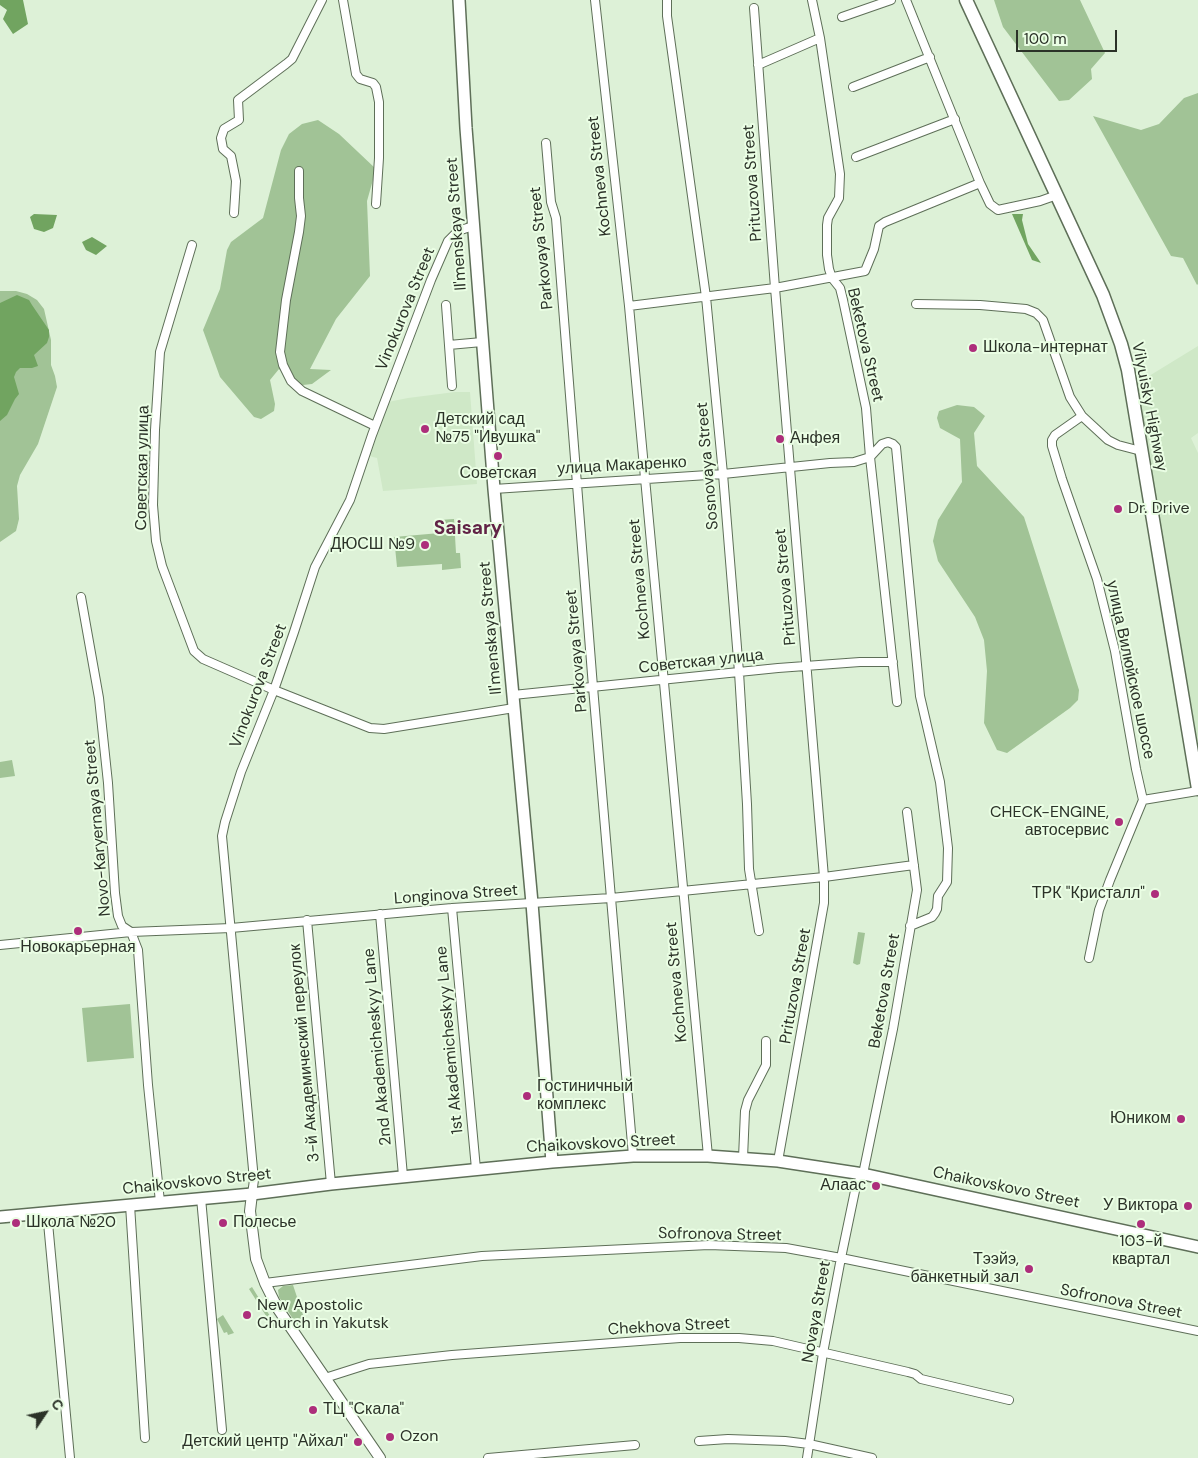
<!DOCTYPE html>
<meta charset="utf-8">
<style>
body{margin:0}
#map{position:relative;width:1198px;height:1458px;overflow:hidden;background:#ddf1d7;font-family:"DM Sans",sans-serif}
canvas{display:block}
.north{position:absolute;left:20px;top:1388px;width:50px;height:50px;-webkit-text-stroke:4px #eafee4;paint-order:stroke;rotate:56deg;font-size:14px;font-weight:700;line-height:20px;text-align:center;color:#2b3228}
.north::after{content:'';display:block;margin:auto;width:18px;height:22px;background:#2b3228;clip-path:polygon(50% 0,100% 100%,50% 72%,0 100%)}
.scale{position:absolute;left:1016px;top:30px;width:101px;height:22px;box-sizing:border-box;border:2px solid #2b3228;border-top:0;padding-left:6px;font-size:15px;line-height:18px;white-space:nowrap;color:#2b3228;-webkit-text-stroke:4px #eafee4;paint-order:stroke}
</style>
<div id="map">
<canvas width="1198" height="1458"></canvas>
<div class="north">С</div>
<div class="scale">100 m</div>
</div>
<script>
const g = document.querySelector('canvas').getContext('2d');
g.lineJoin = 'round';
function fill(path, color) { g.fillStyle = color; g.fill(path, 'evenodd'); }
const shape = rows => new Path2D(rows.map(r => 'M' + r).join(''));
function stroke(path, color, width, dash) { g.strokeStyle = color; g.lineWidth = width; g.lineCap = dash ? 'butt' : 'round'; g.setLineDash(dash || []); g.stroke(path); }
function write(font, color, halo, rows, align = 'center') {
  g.font = font + ' "DM Sans",sans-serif'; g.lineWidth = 4; g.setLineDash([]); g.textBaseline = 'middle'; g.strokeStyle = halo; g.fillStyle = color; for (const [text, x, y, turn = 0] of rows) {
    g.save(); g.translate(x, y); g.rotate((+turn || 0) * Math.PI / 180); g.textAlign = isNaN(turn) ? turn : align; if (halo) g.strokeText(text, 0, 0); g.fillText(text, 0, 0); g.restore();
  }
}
const built = shape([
 [1198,346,1198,433,1191,438,1198,453,1198,745,1136,384],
 [455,392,470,392,477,484,383,491,377,458,369,456,388,402,408,398]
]);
const green = shape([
 [994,0,1080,0,1105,53,1091,69,1092,79,1069,100,1059,101,1003,27],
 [1198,93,1198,284,1197,285,1183,258,1171,256,1093,116,1141,130,1159,124,1184,98],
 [318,120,339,134,376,169,367,201,370,276,336,319,310,369,331,370,312,384,303,385,296,383,279,369,270,380,275,404,274,411,261,419,254,417,220,377,203,330,220,289,227,250,231,242,263,218,281,150,289,134,302,124],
 [0,291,16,291,27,294,37,300,44,309,51,340,51,365,55,376,57,387,38,444,20,475,17,486,19,519,16,531,0,542],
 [957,405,974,407,985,416,974,433,977,466,1024,517,1079,690,1078,700,1070,708,1007,753,997,750,984,723,987,671,984,640,975,617,938,561,933,541,938,520,962,482,960,439,940,428,937,418,939,411],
 [454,519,456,553,460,553,461,568,442,570,442,564,397,567,394,537,440,533,440,520],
 [12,760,15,776,0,778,0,762],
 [858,932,865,933,860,964,857,965,853,963],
 [130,1004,134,1058,87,1062,82,1008],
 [293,1285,305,1321,298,1327,279,1297,278,1290,283,1286],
 [252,1287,278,1329,275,1330,249,1289],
 [223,1315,234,1333,228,1335,227,1332,224,1333,217,1319]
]);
const water = shape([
 [0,0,23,0,28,24,13,34,3,19,7,10,0,5],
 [34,214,57,215,53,228,44,232,34,229,30,217],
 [1012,214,1023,214,1022,220,1028,244,1041,263,1032,260],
 [92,237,107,246,96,255,86,250,82,242],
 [17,295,29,300,32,305,49,330,49,337,47,343,34,355,38,366,32,368,20,368,16,372,14,377,19,394,15,399,7,415,0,421,0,303]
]);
const minor = shape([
 [343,0,356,74,360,79,373,83,376,87,379,102,379,158,376,204],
 [595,0,629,306,708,1156],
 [667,0,667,16,706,297,723,474,739,672,747,804,749,869,759,931],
 [812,0,820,38,840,174,839,198,828,218,827,225,827,255,829,269,832,278,840,288,843,300,866,408,870,457,897,702],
 [754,8,775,288,824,877,824,903,778,1161],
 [842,17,891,0],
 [758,65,820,38],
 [853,87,930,57],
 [546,143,551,202,556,218,593,687,633,1156],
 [856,157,955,119],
 [299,171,299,198,301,216,299,232,286,300,280,352,283,365,291,381,302,391,375,426],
 [980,183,990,204,998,210,1040,201,1057,195],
 [234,213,236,181,231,156,223,149,221,138,224,129,239,120,238,100,286,64,292,59,322,0],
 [192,245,160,352,155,430,153,505,156,541,162,566,194,651,203,659,274,690,370,728,384,729,514,708],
 [916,304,980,305,1026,309,1036,313,1043,320,1070,397,1082,416,1108,440,1118,445,1141,451],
 [446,305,452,386],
 [629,306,775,288,865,271,874,249,879,226,885,222,980,183,906,0],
 [449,345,482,342],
 [1082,416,1055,435,1052,440,1052,446,1062,479,1097,579,1115,651,1136,769,1143,800],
 [494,489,723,474,830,463,854,462,870,457,882,444,888,442,893,444,896,447,920,696,940,782,948,848,947,882,938,896,937,909,935,913,932,917,910,926],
 [81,597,99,698,108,783,115,893,118,916,122,926,131,932,138,950,148,1085,160,1202],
 [513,695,778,668,860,662,893,662],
 [452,908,476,1169],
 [380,914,403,1176],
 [307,920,331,1184],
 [0,945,131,932,231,928,452,908,611,898,824,877,914,865],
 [1089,958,1099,910,1110,880,1143,800,1198,791],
 [743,1158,745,1111,748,1100,766,1065,766,1041],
 [252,1194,254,1180,222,836,225,822,241,772,274,690,294,632,315,567,350,500,372,435,431,280,448,241,458,231,473,226],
 [201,1198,222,1430],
 [130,1205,145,1438],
 [47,1212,70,1458],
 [265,1283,482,1256,709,1245,786,1248,841,1258,1198,1331],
 [325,1378,369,1364,452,1355,680,1338,739,1338,773,1341,908,1372,915,1374,921,1379,1009,1400],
 [699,1441,728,1439,785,1441,809,1444,872,1458],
 [488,1458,635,1445],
 [807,1458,823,1353,841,1258,856,1186,863,1174,893,1029,917,890,907,812]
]);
const tertiary = shape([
 [252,1194,250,1211,256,1259,265,1283,278,1309,380,1458]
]);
const secondary = shape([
 [459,0,466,128,494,489,532,903,552,1162],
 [0,1217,252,1194,331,1184,552,1162,633,1156,708,1156,778,1161,863,1174,1198,1247]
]);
const primary = shape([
 [966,0,1103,295,1121,344,1128,370,1198,789]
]);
const markers = [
 [973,348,5,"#ad2e7b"],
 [425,429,5,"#ad2e7b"],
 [780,439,5,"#ad2e7b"],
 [498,456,5,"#ad2e7b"],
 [1118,509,5,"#ad2e7b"],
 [425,545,5,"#ad2e7b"],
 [1119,822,5,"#ad2e7b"],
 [1155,894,5,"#ad2e7b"],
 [78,931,5,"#ad2e7b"],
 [527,1096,5,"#ad2e7b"],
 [1181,1119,5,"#ad2e7b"],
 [876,1186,5,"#ad2e7b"],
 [1188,1206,5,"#ad2e7b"],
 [16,1223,5,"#ad2e7b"],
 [223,1223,5,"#ad2e7b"],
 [1141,1224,5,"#ad2e7b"],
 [1029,1269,5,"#ad2e7b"],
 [247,1315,5,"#ad2e7b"],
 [313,1410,5,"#ad2e7b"],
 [390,1437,5,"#ad2e7b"],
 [358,1442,5,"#ad2e7b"]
];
const streetNames = [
 ["Kochneva Street",600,176,-96],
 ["Prituzova Street",753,183,-94],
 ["Il'menskaya Street",457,224,-94],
 ["Parkovaya Street",542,248,-96],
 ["Vinokurova Street",406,309,-68],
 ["Beketova Street",865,345,77],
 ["Vilyuisky Highway",1149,407,79],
 ["улица Макаренко",622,466,-3],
 ["Sosnovaya Street",708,466,-95],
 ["Советская улица",143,468,-89],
 ["Kochneva Street",640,579,-95],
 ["Prituzova Street",786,587,-95],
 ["Il'menskaya Street",491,628,-95],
 ["Parkovaya Street",577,651,-95],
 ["Советская улица",701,662,-6],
 ["улица Вилюйское шоссе",1130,670,78],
 ["Vinokurova Street",259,686,-69],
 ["Novo-Karyernaya Street",98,828,-95],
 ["Longinova Street",456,895,-4],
 ["Kochneva Street",677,982,-95],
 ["Prituzova Street",796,986,-80],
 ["Beketova Street",885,991,-80],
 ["1st Akademicheskyy Lane",450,1040,-95],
 ["2nd Akademicheskyy Lane",378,1047,-95],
 ["3-й Академический переулок",305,1053,-95],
 ["Chaikovskovo Street",601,1144,-3],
 ["Chaikovskovo Street",197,1182,-6],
 ["Chaikovskovo Street",1006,1188,12],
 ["Sofronova Street",720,1235,1],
 ["Sofronova Street",1121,1302,11],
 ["Novaya Street",817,1312,-80],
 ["Chekhova Street",669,1327,-3]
];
const poiNames = [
 ["Школа-интернат",983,348],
 ["Детский сад",435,420],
 ["№75 \"Ивушка\"",435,438],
 ["Анфея",790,439],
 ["Советская",498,474,"center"],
 ["Dr. Drive",1128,509],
 ["ДЮСШ №9",415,545,"right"],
 ["CHECK-ENGINE,",1109,813,"right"],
 ["автосервис",1109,831,"right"],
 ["ТРК \"Кристалл\"",1145,894,"right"],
 ["Новокарьерная",78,948,"center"],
 ["Гостиничный",537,1087],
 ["комплекс",537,1105],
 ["Юником",1171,1119,"right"],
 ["Алаас",866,1186,"right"],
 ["У Виктора",1178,1206,"right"],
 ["Школа №20",26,1223],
 ["Полесье",233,1223],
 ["103-й",1141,1242,"center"],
 ["квартал",1141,1260,"center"],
 ["Тээйэ,",1019,1260,"right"],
 ["банкетный зал",1019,1278,"right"],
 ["New Apostolic",257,1306],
 ["Church in Yakutsk",257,1324],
 ["ТЦ \"Скала\"",323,1410],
 ["Ozon",400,1437],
 ["Детский центр \"Айхал\"",348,1442,"right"]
];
const quarterNames = [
 ["Saisary",468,529]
];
fill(built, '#cfe8c7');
fill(green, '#a1c396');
fill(water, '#71a460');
stroke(minor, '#5e6f58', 10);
stroke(tertiary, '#5e6f58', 12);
stroke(secondary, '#5e6f58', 14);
stroke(primary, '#5e6f58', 15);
stroke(minor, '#fff', 8);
stroke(tertiary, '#fff', 10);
stroke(secondary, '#fff', 11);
stroke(primary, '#fff', 12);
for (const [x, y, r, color] of markers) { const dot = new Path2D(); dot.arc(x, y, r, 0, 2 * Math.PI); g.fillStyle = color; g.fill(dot); stroke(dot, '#eafee4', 2); }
write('16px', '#2b3228', '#eafee4', streetNames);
write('16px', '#2b3228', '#eafee4', poiNames, 'left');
write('bold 19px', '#612346', '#eafee4', quarterNames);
</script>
